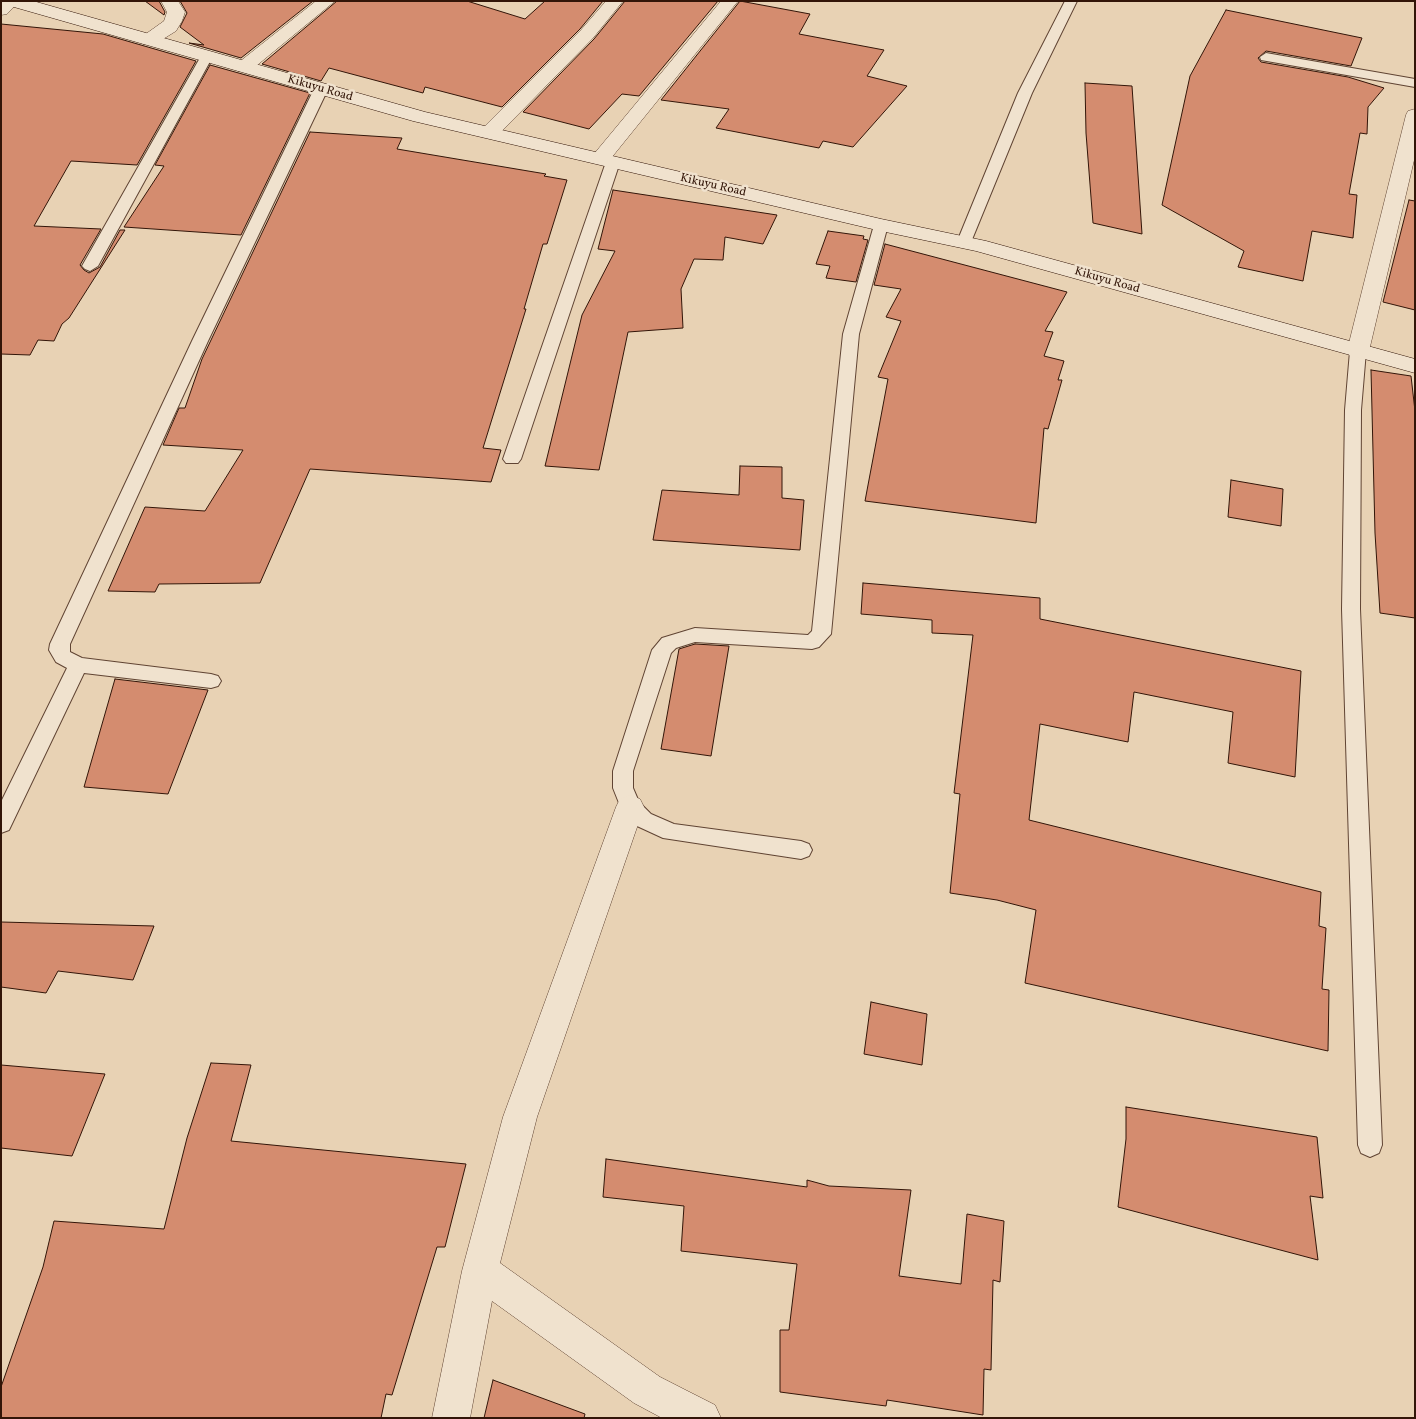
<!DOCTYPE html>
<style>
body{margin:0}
#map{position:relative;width:1416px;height:1419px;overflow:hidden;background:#e8d2b4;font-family:Vollkorn,serif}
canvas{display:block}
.frame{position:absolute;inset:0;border:2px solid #321508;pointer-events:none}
</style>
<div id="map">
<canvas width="1416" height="1419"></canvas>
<div class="frame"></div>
</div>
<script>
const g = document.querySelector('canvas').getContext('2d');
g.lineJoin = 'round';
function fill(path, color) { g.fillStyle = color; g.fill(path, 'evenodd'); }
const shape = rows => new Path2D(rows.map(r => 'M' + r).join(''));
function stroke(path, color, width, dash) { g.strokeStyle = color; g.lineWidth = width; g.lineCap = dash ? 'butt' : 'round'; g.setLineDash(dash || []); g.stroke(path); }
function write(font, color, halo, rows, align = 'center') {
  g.font = font + ' Vollkorn,serif'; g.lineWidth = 5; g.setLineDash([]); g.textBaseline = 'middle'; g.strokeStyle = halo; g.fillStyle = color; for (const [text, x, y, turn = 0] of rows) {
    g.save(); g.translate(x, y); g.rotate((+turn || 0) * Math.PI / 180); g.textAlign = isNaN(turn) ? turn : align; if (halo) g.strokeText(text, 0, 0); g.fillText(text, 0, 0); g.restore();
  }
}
const building = shape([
 [145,1,159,1,165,12,164,15,145,1],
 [180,1,313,1,241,58,189,43,204,45,180,27,187,13,180,1],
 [337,1,467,1,525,19,545,1,603,1,580,29,502,107,425,87,423,93,329,68,321,81,262,64,337,1],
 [625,1,718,1,639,96,622,94,589,129,523,112,594,39,625,1],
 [740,1,810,14,799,34,884,50,867,76,907,86,853,147,823,141,819,148,716,128,729,109,661,100,740,1],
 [1226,10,1362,38,1351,66,1266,51,1258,58,1261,62,1348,77,1384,88,1368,107,1367,134,1360,133,1349,194,1357,195,1353,238,1312,231,1303,281,1238,267,1244,251,1162,205,1190,76,1226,10],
 [1,24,103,34,196,61,137,165,71,161,34,226,101,229,80,265,84,270,89,273,100,267,120,230,125,230,69,318,62,324,54,341,38,340,30,355,1,354,1,24],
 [210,65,310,93,241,235,124,227,164,166,155,165,210,65],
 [1085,83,1132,86,1142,234,1093,223,1086,133,1085,83],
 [310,132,402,138,397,149,546,174,544,176,567,180,547,244,543,244,524,309,526,309,483,448,501,450,491,482,310,469,260,583,159,584,155,592,108,591,145,507,205,511,243,450,163,445,179,408,185,408,202,359,310,132],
 [613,190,777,215,763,244,725,237,723,260,694,259,681,289,683,328,628,332,599,470,545,466,582,315,615,251,598,249,613,190],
 [1409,200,1415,201,1415,310,1383,302,1409,200],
 [828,231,864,236,863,239,868,240,856,282,826,278,830,266,816,264,828,231],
 [885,244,1067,292,1045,331,1053,332,1044,356,1064,361,1058,380,1062,380,1048,429,1044,428,1036,523,865,501,888,379,878,377,901,321,886,317,901,289,874,285,885,244],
 [1371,370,1411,376,1415,411,1415,618,1380,613,1375,533,1371,370],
 [740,466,782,467,782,498,804,500,800,550,653,540,662,490,739,495,740,466],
 [1231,480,1283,489,1281,526,1228,517,1231,480],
 [863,583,1040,598,1040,619,1301,671,1295,777,1228,763,1233,712,1134,692,1128,742,1040,724,1029,820,1321,892,1319,926,1326,928,1322,989,1329,990,1328,1051,1025,983,1036,910,997,900,950,893,960,794,954,793,973,635,932,633,932,620,861,614,863,583],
 [695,644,729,646,711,756,661,749,679,649,695,644],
 [115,679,208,690,168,794,84,787,115,679],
 [1,922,154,926,133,980,58,971,46,993,1,987,1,922],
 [871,1002,927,1014,922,1065,864,1054,871,1002],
 [211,1063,251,1065,231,1141,466,1164,445,1247,437,1247,392,1395,386,1394,381,1418,1,1418,1,1387,43,1267,54,1221,164,1229,187,1138,211,1063],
 [1,1065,105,1074,72,1156,1,1148,1,1065],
 [1126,1107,1317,1137,1323,1198,1310,1196,1318,1260,1118,1207,1126,1139,1126,1107],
 [606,1159,807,1187,807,1180,829,1186,911,1190,899,1276,961,1284,967,1214,1004,1221,1000,1282,993,1280,991,1370,984,1369,983,1415,887,1400,886,1406,780,1392,780,1330,789,1330,797,1264,681,1251,684,1206,603,1197,606,1159],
 [493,1380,585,1414,584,1418,484,1418,493,1380]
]);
const lane = shape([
 [1065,1,1077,1,1032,93,971,242,964,246,959,245,957,242,1018,93,1065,1],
 [207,52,213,56,98,266,90,271,85,269,82,266,201,56,207,52],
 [1266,53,1415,79,1415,87,1261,60,1260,57,1266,53],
 [321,85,328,89,208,341,70,644,70,652,82,658,211,674,218,676,221,681,218,686,211,688,84,673,9,830,1,833,1,802,67,668,56,662,49,650,50,644,192,341,314,89,321,85],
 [613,158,620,162,521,459,518,463,506,463,503,459,606,162,613,158],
 [881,221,888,225,859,334,831,634,819,647,812,649,695,642,676,648,671,653,633,771,633,788,639,802,651,814,674,824,801,841,809,844,812,850,809,856,801,859,663,838,637,826,623,813,613,788,613,771,652,650,662,638,695,628,808,635,812,631,843,334,874,225,881,221],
 [1358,346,1364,347,1366,351,1361,410,1360,609,1382,1145,1379,1153,1370,1157,1361,1153,1358,1145,1342,609,1345,410,1350,351,1352,347,1358,346]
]);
const street = shape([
 [1,1,19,1,7,14,1,15,1,1],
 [161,1,178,1,185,12,182,21,176,31,155,44,143,44,140,40,143,36,164,21,167,12,161,1],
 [316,1,335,1,250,71,238,71,235,67,238,63,316,1],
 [606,1,623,1,593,38,496,137,482,137,480,133,482,129,581,30,606,1],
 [721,1,738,1,608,162,594,162,591,158,594,154,721,1],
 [1415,109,1415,156,1369,351,1366,356,1358,358,1350,356,1347,351,1406,115,1408,111,1415,109],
 [630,795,640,799,644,807,537,1117,500,1263,660,1377,715,1405,721,1418,662,1418,634,1403,492,1301,470,1418,432,1418,462,1271,503,1117,616,807,620,799,630,795]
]);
const secondary = shape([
 [5,1,33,1,425,112,881,219,986,241,1415,359,1415,373,976,251,881,231,413,121,7,5,5,1]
]);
const farStreetnames = [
 ["Kikuyu Road",320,89,16],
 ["Kikuyu Road",713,186,13],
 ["Kikuyu Road",1107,281,16]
];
fill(building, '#d48c6f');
stroke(building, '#321508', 1);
stroke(lane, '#604433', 2);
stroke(street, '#604433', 1);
stroke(secondary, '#321508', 1);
fill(lane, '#f0e2ce');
fill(street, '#f0e2ce');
fill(secondary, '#f0e2ce');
write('12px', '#321508', '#f0e2ce', farStreetnames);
</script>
